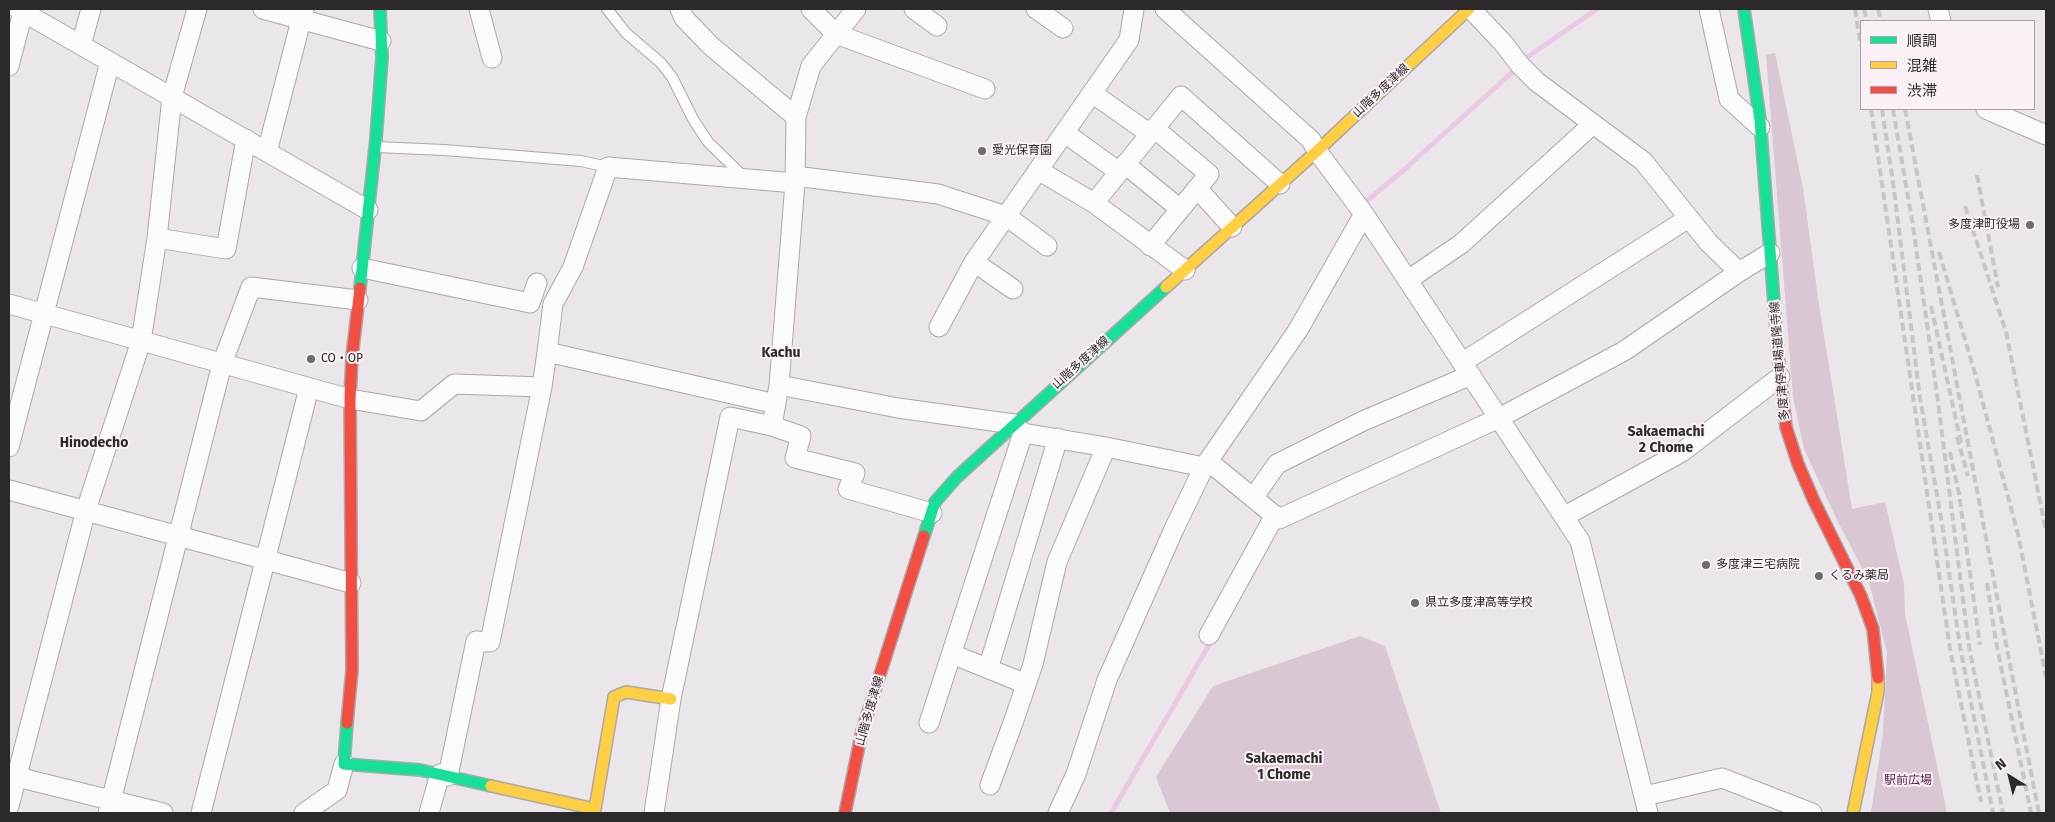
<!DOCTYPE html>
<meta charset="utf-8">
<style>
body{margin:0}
#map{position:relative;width:2055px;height:822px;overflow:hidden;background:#eae6e9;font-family:"Fira Sans","Noto Sans JP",sans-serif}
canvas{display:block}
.frame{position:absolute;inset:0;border:10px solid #2c292b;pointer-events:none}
.legend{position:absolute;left:1860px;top:20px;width:175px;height:90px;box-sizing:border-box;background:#faf1f7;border:1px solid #a8a1a5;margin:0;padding:6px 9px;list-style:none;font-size:15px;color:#2c292b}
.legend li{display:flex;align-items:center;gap:10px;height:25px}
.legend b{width:25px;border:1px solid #a8a1a5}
.north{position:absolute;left:1985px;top:752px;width:50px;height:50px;-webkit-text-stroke:4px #faf1f7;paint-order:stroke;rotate:324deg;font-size:14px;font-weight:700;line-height:20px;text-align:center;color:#2c292b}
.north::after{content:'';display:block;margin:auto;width:18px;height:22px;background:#2c292b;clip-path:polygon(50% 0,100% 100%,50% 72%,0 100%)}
</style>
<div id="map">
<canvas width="2055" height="822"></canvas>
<div class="frame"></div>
<ul class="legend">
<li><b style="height:6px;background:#16e098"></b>順調</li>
<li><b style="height:6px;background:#ffcf43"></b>混雑</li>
<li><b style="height:6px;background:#f24e42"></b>渋滞</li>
</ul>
<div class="north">N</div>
</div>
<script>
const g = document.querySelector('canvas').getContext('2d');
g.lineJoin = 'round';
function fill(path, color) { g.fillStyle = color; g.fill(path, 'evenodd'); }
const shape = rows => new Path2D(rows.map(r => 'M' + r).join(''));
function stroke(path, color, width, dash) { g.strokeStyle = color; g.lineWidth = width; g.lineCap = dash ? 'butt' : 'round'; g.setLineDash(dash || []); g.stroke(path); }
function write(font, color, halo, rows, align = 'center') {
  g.font = font + ' "Fira Sans","Noto Sans JP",sans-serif'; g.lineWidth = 4; g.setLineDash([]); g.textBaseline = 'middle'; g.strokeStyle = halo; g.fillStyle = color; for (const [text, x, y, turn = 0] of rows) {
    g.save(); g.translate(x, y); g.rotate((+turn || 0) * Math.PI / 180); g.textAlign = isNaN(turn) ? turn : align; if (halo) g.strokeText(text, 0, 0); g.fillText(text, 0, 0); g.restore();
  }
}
const green = shape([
 [1775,53,1803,188,1818,298,1852,509,1885,502,1904,584,1905,614,1947,813,1871,813,1883,733,1887,652,1868,579,1838,522,1804,449,1793,397,1766,55],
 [1360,636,1385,646,1441,813,1170,813,1156,777,1213,686]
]);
const stream = shape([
 [1526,58,1597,9],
 [1363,204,1406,168,1517,68],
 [1111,813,1212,640]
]);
const lane = shape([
 [607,9,626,33,661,63,672,77,693,119,708,142,744,177],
 [376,147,444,150,581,161,608,167]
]);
const street = shape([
 [18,9,368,210],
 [263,9,381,41],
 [479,9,492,58],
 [680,9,684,18,711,46,796,117],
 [811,9,836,34,985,89],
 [914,9,937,26],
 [1036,9,1063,28],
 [1165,9,1311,140,1317,151,1364,214,1580,541,1648,813],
 [1471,9,1504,44,1519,64,1537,82,1643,161,1709,243,1739,272],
 [1709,9,1729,99,1760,127],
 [1938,9,1941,21],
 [81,45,91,9],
 [9,66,23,12],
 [1092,93,1150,134],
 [1986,109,2046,135],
 [1065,133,1119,172],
 [267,152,304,9],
 [1125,164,1180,209],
 [1038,170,1094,203,1185,270],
 [795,176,938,194,1006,216,1047,246],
 [1197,188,1232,227],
 [1094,203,1181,96,1280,184],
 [157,238,172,97,197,9],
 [1150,246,1209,174,1154,128],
 [974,262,1013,289],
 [362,268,530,303,537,283],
 [1408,280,1461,244,1593,124],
 [9,304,350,399,421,411,454,384,542,387,547,352,776,404],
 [939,327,974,262,1129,40,1134,9],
 [547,352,553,304,573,267,608,167,795,183],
 [1463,362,1687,219],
 [779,385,898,408,1014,424,1023,433,1106,447,1204,467,1298,330,1364,214],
 [772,426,801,436,795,458,855,473,848,489,932,513],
 [9,447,110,62],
 [1208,461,1279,519,1499,418,1624,351,1739,272,1770,253],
 [9,490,351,583],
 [1253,498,1277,464,1363,421,1471,375],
 [1565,516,1682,452,1780,377],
 [1209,635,1275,515],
 [952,654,1026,684],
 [988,669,1058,438],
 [929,723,1023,433],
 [9,775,163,813],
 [448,776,476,641,490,642,542,387],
 [990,785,1014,720,1033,664,1057,562,1106,447],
 [1645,796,1722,778,1812,813],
 [9,806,86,510,141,341,157,238,226,249,246,139],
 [108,813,222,364,251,287,358,300],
 [201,813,309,388],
 [304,813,337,790,344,764],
 [429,813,440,774],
 [654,813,671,699,730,417,772,426,779,385,795,183,796,117,811,66,856,9],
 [1058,813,1076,774,1107,680,1174,529,1204,467]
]);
const fast = shape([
 [1744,9,1760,120,1778,355],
 [360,288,376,139,382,57,380,9],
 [924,536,935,502,957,477,1166,287],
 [347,723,344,764,420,770,491,786]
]);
const slow = shape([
 [1166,287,1317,151,1469,9],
 [491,786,595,809,614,697,626,692,671,699],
 [1853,813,1878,692,1878,678]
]);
const jam = shape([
 [1778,355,1786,427,1798,464,1814,501,1861,596,1873,629,1878,678],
 [347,723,352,670,350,399,352,357,360,288],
 [845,813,862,731,924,536]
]);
const rail = shape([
 [1855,9,1861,46],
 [1864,9,1867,21],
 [1878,9,1881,21],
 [1871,109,1950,649,1981,802],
 [1882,109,1893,182,1920,398,1942,524,1960,647,1993,813],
 [1893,109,1913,226,1937,394,1969,647,2003,813],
 [1905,109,2005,639,2039,813],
 [1977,175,1998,287],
 [1965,206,2006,332,2046,531],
 [1939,252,1974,370,2018,534,2046,677],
 [1931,306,1961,443],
 [1957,437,1968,476],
 [1950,452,1959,494,1980,645],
 [1987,583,1996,642,2031,813]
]);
const markers = [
 [982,151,5,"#6e6b6e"],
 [2030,225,5,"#6e6b6e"],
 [311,359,5,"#6e6b6e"],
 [1706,565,5,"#6e6b6e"],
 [1819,576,5,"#6e6b6e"],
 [1415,603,5,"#6e6b6e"]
];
const streetNames = [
 ["山階多度津線",1381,91,-43],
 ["多度津停車場道隆寺線",1780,361,-95],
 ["山階多度津線",1081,363,-42],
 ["山階多度津線",870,711,-74]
];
const poiNames = [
 ["愛光保育園",992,151],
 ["多度津町役場",2020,225,"right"],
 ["CO・OP",321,359],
 ["多度津三宅病院",1716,565],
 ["くるみ薬局",1829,576],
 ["県立多度津高等学校",1425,603]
];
const parkNames = [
 ["駅前広場",1908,781]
];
const neighbourhoodNames = [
 ["Kachu",781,353],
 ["Sakaemachi",1666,432],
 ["2 Chome",1666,448],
 ["Hinodecho",94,443],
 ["Sakaemachi",1284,759],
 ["1 Chome",1284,775]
];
fill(green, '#d9c7d4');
stroke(stream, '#ebc9e2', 5);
stroke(lane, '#aba8ab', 12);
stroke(street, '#aba8ab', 21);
stroke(fast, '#aba8ab', 14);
stroke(slow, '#aba8ab', 14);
stroke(jam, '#aba8ab', 14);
stroke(lane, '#fcfbfc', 10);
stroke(street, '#fcfbfc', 19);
stroke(fast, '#16e098', 11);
stroke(slow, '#ffcf43', 11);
stroke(jam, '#f24e42', 11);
stroke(rail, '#c6c6c6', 4, [8, 4]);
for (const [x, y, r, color] of markers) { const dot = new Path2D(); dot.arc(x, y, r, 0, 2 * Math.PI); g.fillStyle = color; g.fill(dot); stroke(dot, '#faf1f7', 2); }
write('12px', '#2c292b', '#faf1f7', streetNames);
write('12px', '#2c292b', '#faf1f7', poiNames, 'left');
write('12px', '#561e4a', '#faf1f7', parkNames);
write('bold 14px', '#2c292b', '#faf1f7', neighbourhoodNames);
</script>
